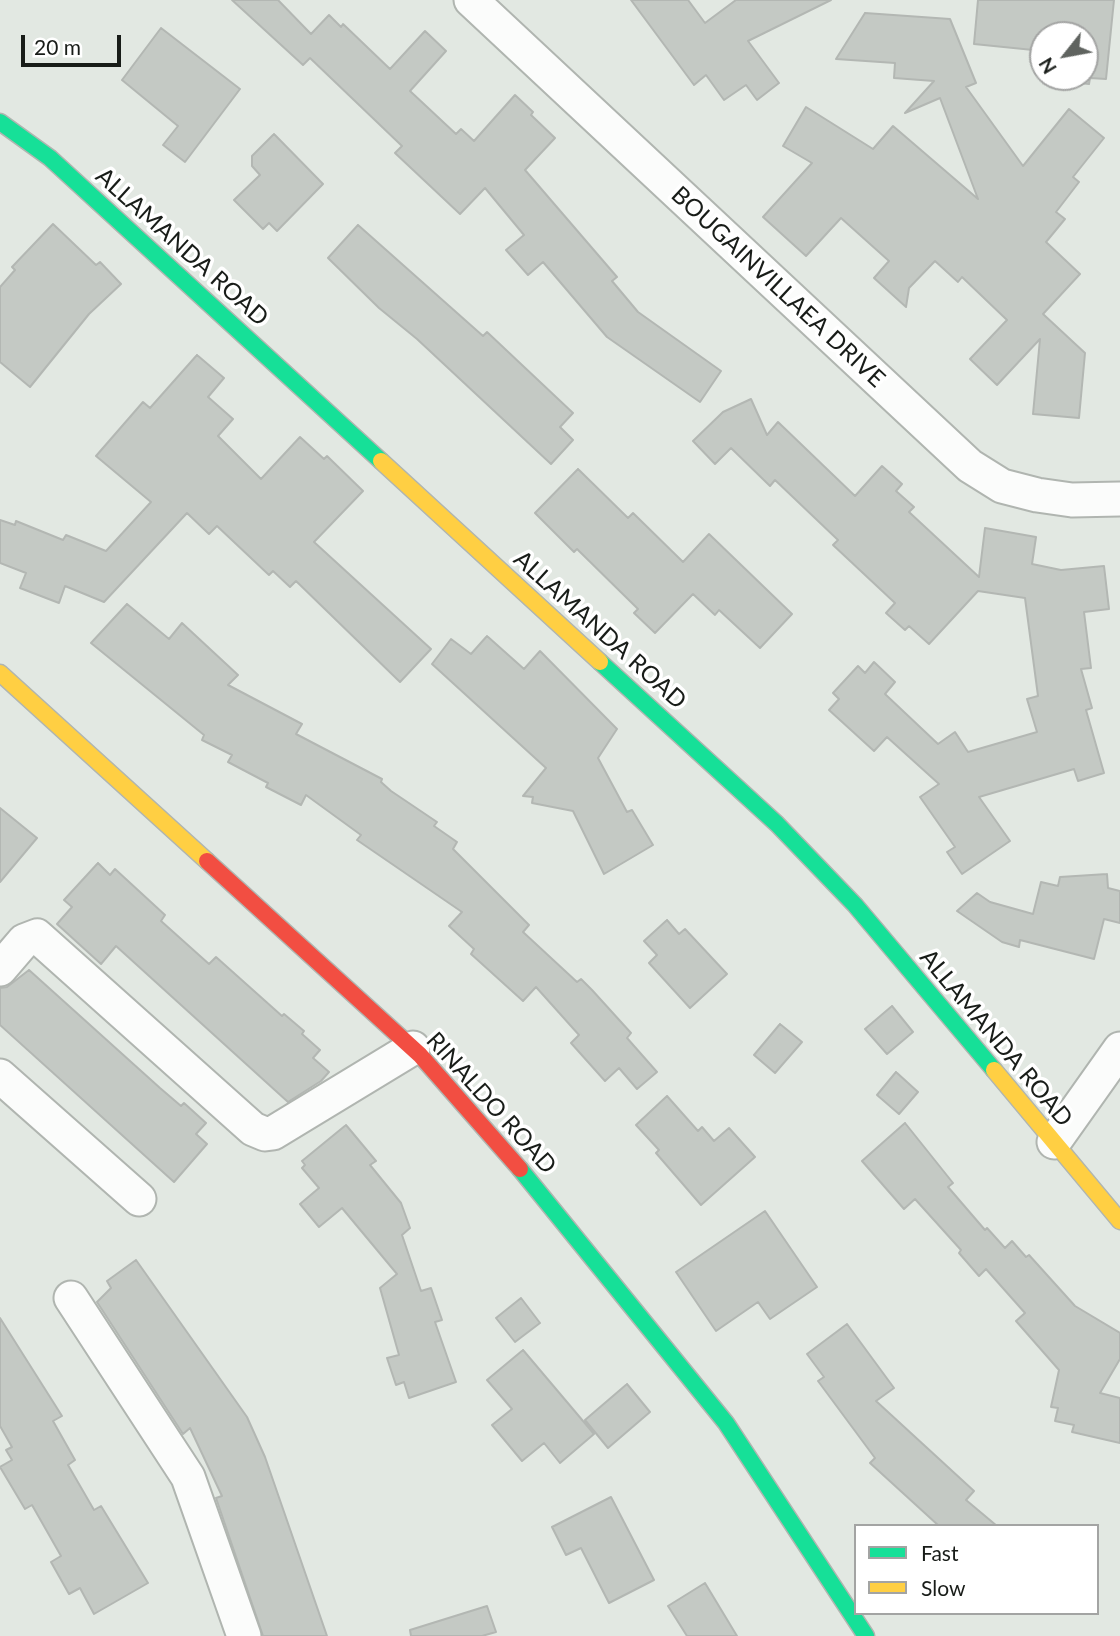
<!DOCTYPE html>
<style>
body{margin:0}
#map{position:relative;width:1120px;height:1636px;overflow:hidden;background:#e2e8e2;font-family:Lato,sans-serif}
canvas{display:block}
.legend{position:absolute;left:854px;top:1524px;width:245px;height:91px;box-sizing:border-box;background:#fff;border:2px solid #a3a4a3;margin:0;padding:9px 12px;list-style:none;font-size:21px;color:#181c18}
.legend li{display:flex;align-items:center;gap:14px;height:35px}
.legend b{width:35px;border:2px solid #a3a4a3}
.north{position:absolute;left:1029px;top:21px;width:70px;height:70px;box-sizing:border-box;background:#fff;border:2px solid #a3a4a3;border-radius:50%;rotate:239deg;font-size:19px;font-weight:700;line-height:28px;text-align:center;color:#181c18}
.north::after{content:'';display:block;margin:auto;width:24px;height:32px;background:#5f635f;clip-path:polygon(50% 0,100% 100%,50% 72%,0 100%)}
.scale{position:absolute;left:21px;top:35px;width:100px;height:32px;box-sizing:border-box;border:4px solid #181c18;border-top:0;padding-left:9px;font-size:21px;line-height:24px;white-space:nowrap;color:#181c18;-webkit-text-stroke:5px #fff;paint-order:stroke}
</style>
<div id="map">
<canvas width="1120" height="1636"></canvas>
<ul class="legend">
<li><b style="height:9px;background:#16e098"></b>Fast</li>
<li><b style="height:9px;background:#ffcf43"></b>Slow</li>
</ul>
<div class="north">N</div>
<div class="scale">20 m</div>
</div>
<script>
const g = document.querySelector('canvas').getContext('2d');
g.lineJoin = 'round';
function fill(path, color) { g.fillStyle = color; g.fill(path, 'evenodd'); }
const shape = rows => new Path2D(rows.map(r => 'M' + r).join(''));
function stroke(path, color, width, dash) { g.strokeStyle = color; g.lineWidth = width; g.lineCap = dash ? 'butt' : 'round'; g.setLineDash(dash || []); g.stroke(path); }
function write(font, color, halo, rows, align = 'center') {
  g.font = font + ' Lato,sans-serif'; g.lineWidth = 7; g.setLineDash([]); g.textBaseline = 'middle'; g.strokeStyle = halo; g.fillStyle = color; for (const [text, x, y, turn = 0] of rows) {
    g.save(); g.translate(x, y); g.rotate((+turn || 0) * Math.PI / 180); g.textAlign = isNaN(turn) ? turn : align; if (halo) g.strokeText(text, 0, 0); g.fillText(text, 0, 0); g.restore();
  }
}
const building = shape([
 [232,0,278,0,311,34,329,15,341,27,343,24,390,69,425,31,446,51,410,91,456,134,461,129,474,141,515,95,533,112,531,115,555,138,525,170,617,277,612,281,638,312,721,371,700,402,607,337,543,262,528,275,506,250,524,235,485,188,460,214,395,153,402,146,310,58,303,65,232,0],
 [631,0,688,0,705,23,736,0,831,0,748,41,779,83,757,100,746,85,724,100,706,75,694,85,631,0],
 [978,0,1114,0,1106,79,1090,78,1089,84,1059,81,1059,77,1085,77,1085,35,1043,35,1043,51,974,44,978,0],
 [865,13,950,19,976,83,966,87,1023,166,1069,109,1104,138,1073,177,1079,182,1056,212,1065,219,1046,242,1080,274,1043,314,1085,353,1079,418,1033,414,1040,339,997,385,970,359,1007,320,962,277,958,282,935,261,909,288,906,307,874,278,889,261,841,218,806,256,763,217,812,163,783,146,806,107,873,149,893,126,978,199,940,98,905,113,934,81,894,78,895,63,836,59,865,13],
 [161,28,240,89,185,162,163,145,178,126,122,80,161,28],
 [274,134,323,184,277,231,269,223,263,229,234,200,260,175,252,166,252,156,274,134],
 [53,224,96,265,100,262,121,284,89,314,30,387,0,362,0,287,15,270,12,267,53,224],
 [358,225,483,336,487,332,573,413,560,427,573,440,551,464,417,339,379,308,328,258,358,225],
 [197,355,224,378,208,397,233,419,218,436,261,479,300,437,324,459,327,456,363,491,314,542,431,649,400,682,296,581,290,587,273,571,269,575,217,526,209,534,187,513,104,602,65,586,59,603,20,588,26,573,0,563,0,520,15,525,16,521,63,540,66,535,106,551,151,502,96,456,143,402,150,408,197,355],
 [751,399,767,435,778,422,855,496,882,466,902,484,896,491,914,507,909,512,979,577,985,528,1036,537,1032,564,1061,570,1104,566,1109,609,1084,612,1091,668,1081,669,1092,708,1086,710,1104,773,1078,781,1074,769,979,797,1010,841,962,874,947,852,955,847,920,797,939,784,887,737,874,751,829,710,839,699,833,693,858,666,865,673,874,662,895,682,885,694,938,744,955,732,968,752,1037,732,1027,699,1038,696,1025,598,978,591,929,644,909,626,905,630,886,613,895,603,833,545,838,540,775,480,770,486,731,448,715,464,693,441,723,412,751,399],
 [578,469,628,518,633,513,683,562,709,534,792,614,760,648,719,610,715,615,693,594,655,633,634,613,638,609,577,549,574,552,535,513,578,469],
 [127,604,169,639,182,623,238,675,228,685,302,724,296,734,382,779,381,782,391,791,437,822,434,826,457,842,453,849,529,925,523,932,577,982,581,979,592,990,631,1033,627,1038,657,1072,637,1089,619,1068,605,1081,571,1043,579,1035,536,987,523,1001,471,954,474,949,449,926,462,912,357,840,361,835,306,795,301,805,266,787,268,783,228,762,232,755,202,740,204,735,91,643,127,604],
 [487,636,524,669,540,651,617,729,598,758,627,812,632,810,653,845,604,874,573,811,532,803,533,797,523,796,546,768,432,664,451,639,471,654,487,636],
 [0,808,37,838,0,882,0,808],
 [98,863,110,875,115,869,165,915,161,921,209,964,216,957,282,1016,284,1014,304,1031,302,1034,320,1050,313,1058,329,1072,321,1081,288,1102,116,946,101,964,57,924,72,907,64,900,98,863],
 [1107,874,1108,888,1120,891,1120,923,1104,919,1094,959,1020,940,1019,947,1002,942,957,911,977,893,990,902,1033,914,1041,882,1058,886,1060,877,1107,874],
 [667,920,679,934,685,929,727,974,690,1008,649,963,657,955,644,941,667,920],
 [29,970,160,1088,181,1106,184,1103,206,1123,196,1134,207,1144,174,1182,0,1025,0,988,7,987,29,970],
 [892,1006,913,1032,887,1054,865,1029,892,1006],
 [780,1024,802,1042,775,1073,754,1055,780,1024],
 [896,1072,918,1092,899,1114,877,1095,896,1072],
 [667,1096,698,1131,702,1127,714,1141,729,1128,755,1157,701,1205,656,1153,659,1150,636,1125,667,1096],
 [905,1123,953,1183,948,1187,985,1230,987,1228,1005,1248,1012,1241,1026,1257,1029,1255,1075,1306,1120,1333,1120,1359,1100,1393,1120,1398,1120,1443,1072,1432,1074,1425,1055,1421,1058,1408,1051,1407,1059,1370,1016,1321,1025,1313,986,1269,979,1276,959,1253,961,1250,915,1199,904,1209,862,1161,905,1123],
 [346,1125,376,1161,370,1165,401,1203,410,1228,402,1235,421,1291,431,1288,442,1320,435,1322,456,1382,409,1398,404,1382,396,1385,387,1358,399,1355,380,1288,397,1274,342,1208,319,1227,300,1204,319,1188,302,1168,305,1165,302,1161,346,1125],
 [765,1211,817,1287,770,1319,758,1302,716,1331,676,1272,765,1211],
 [136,1260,247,1417,265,1457,327,1636,263,1636,216,1498,222,1496,190,1428,183,1434,97,1302,111,1288,107,1281,136,1260],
 [521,1298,540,1323,515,1342,496,1318,521,1298],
 [0,1318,62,1416,53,1421,75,1460,68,1465,94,1510,101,1506,148,1583,94,1614,80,1588,69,1594,51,1562,61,1556,32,1505,25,1509,0,1467,12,1460,6,1450,12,1447,0,1426,0,1318],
 [847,1324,894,1388,876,1401,974,1491,966,1500,997,1526,939,1526,870,1463,875,1458,818,1381,824,1377,807,1354,847,1324],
 [523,1350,594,1434,560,1463,544,1443,522,1461,492,1425,512,1409,487,1380,523,1350],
 [627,1384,650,1412,608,1448,585,1420,627,1384],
 [611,1497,654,1580,609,1603,581,1548,566,1555,552,1527,611,1497],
 [705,1583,737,1636,687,1636,668,1606,705,1583],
 [487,1606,496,1632,482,1636,411,1636,410,1630,487,1606]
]);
const street = shape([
 [471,0,970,466,1002,486,1037,495,1072,500,1120,499],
 [0,969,24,941,37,936,253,1129,265,1134,273,1133,413,1048],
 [0,1076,139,1199],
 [1054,1142,1120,1049],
 [71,1298,188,1477,244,1636]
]);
const fast = shape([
 [0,122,50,158,381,461],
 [600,662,777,824,855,905,994,1070],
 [520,1169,726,1423,866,1636]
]);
const slow = shape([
 [381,461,600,662],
 [0,673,207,861],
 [994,1070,1120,1221]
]);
const jam = shape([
 [207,861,420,1055,520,1169]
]);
const streetNames = [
 ["ALLAMANDA ROAD",182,247,42],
 ["BOUGAINVILLAEA DRIVE",778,287,43],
 ["ALLAMANDA ROAD",600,630,42],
 ["ALLAMANDA ROAD",996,1038,50],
 ["RINALDO ROAD",491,1103,48]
];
fill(building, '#c4c9c4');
stroke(building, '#b3b7b3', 2);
stroke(street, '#b0b5b0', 37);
stroke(fast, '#b0b5b0', 19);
stroke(slow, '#b0b5b0', 19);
stroke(jam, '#b0b5b0', 19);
stroke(street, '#fbfcfb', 33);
stroke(fast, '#16e098', 16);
stroke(slow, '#ffcf43', 16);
stroke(jam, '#f24e42', 16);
write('24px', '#181c18', '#fff', streetNames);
</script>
